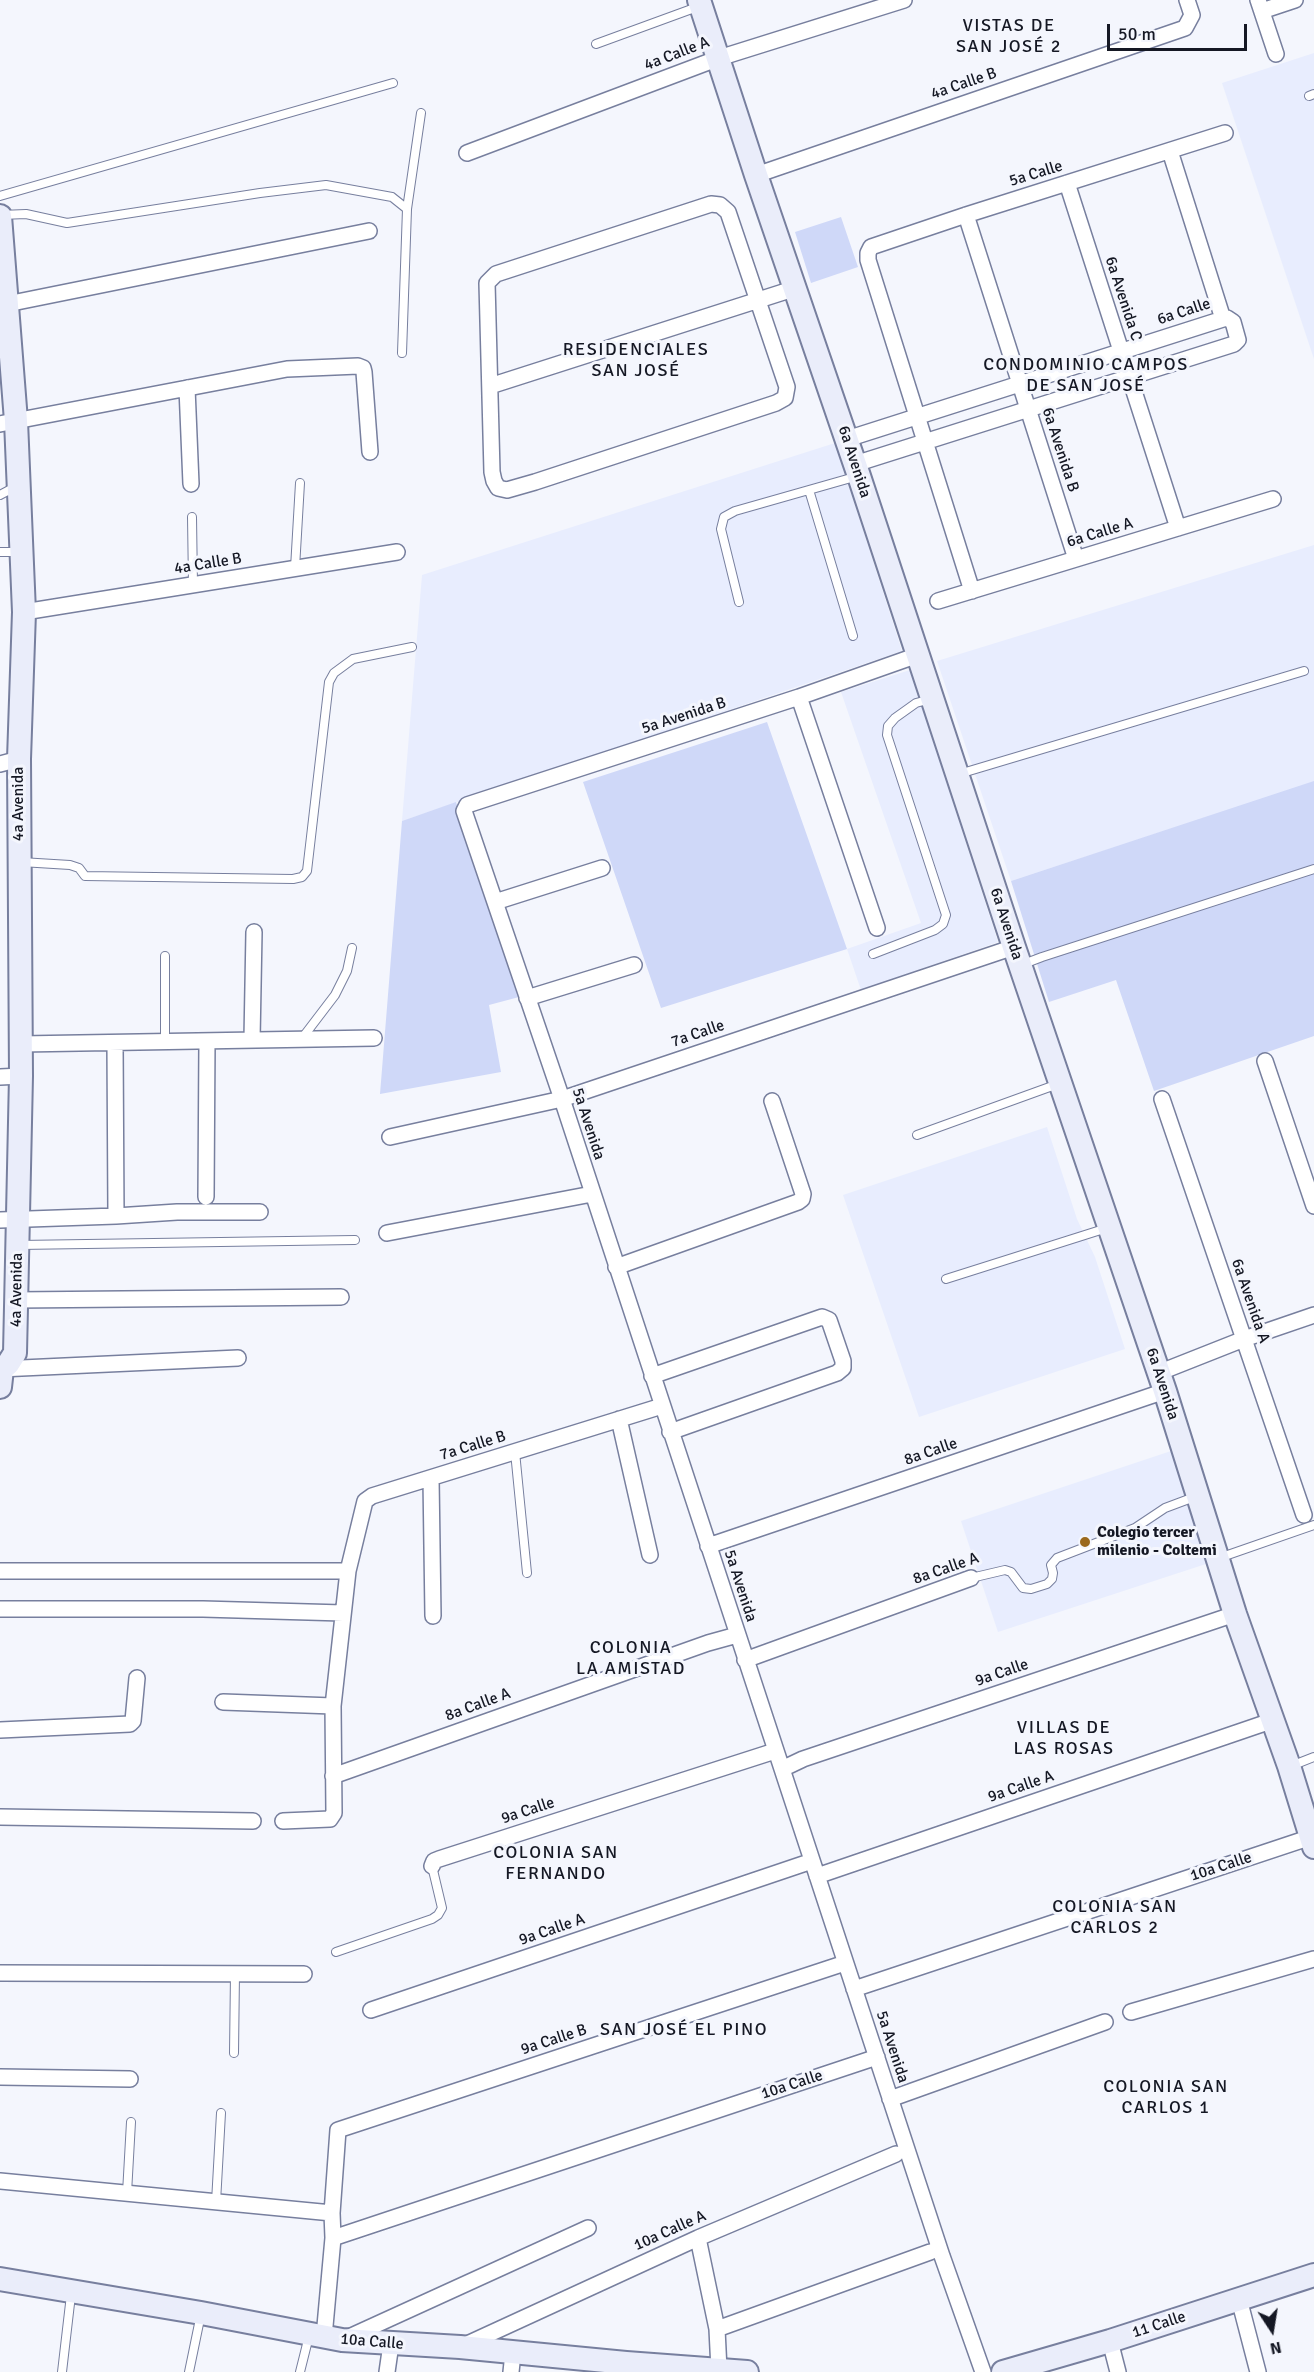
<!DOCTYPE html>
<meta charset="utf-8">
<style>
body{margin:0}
#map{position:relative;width:1314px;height:2372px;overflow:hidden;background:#f4f6fd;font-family:Signika,sans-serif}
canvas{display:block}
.north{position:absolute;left:1242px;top:2300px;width:60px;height:60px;-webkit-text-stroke:4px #f4f6fd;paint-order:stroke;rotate:168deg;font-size:16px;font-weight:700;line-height:24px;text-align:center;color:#151824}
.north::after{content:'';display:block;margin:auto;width:21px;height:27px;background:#151824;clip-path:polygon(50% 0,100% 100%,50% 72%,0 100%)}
.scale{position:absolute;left:1107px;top:24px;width:140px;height:27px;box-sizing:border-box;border:3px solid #151824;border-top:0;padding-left:8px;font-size:18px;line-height:21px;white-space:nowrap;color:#151824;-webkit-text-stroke:4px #f4f6fd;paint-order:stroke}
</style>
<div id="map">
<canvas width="1314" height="2372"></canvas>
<div class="north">N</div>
<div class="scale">50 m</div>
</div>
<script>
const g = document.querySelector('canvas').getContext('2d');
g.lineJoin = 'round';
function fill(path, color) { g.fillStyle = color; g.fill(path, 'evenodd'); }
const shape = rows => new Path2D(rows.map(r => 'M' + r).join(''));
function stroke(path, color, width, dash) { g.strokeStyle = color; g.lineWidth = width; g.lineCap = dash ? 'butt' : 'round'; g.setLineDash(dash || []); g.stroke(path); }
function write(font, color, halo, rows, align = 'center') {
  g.font = font + ' Signika,sans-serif'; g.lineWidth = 6; g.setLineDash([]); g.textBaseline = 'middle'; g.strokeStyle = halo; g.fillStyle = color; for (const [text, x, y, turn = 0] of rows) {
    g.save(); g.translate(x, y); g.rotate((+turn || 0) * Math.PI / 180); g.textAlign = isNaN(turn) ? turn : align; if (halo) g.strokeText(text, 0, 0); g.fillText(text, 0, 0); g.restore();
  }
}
const built = shape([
 [1314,53,1314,359,1222,83],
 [835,443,902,651,402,821,422,575],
 [1314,545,1314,782,1011,881,937,661],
 [910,670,998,942,861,990,847,949,921,923,841,692],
 [1047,1127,1077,1219,1095,1257,1125,1349,919,1417,843,1195],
 [1171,1451,1209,1563,998,1632,961,1521]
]);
const green = shape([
 [841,217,858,267,811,283,795,232],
 [767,722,847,949,661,1008,583,782],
 [1314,781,1314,1036,1154,1091,1116,980,1049,1002,1011,881],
 [456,802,519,997,489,1005,501,1072,380,1094,402,821]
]);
const lane = shape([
 [596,44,700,6],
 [1309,96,1314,94],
 [0,196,393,83],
 [407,209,421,113],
 [1,215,26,214,67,223,260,193,326,185,392,197,407,209,402,353],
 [809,490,853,636],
 [0,495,15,487],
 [192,517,193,585],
 [0,552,20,552],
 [295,568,300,483],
 [739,602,721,529,724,517,735,511,858,476],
 [959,774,1304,671],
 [21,862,70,865,79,868,85,876,293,879,302,877,307,871,329,682,334,673,353,659,412,647],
 [873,954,935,930,943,924,946,915,887,735,888,726,895,718,916,703,931,699],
 [1021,965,1042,957,1314,869],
 [303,1037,335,995,347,971,352,948],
 [165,1042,165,956],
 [917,1135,1058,1084],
 [19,1245,355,1240],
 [946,1279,1107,1228],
 [515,1452,527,1573],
 [1219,1558,1314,1525],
 [971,1578,1005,1570,1011,1572,1023,1588,1031,1589,1047,1584,1052,1579,1053,1573,1051,1565,1057,1558,1135,1528,1165,1508,1197,1496],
 [1291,1766,1314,1757],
 [336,1952,432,1919,438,1915,442,1908,432,1866],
 [234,2053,235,1973],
 [127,2193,131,2122],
 [216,2202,221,2113],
 [62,2372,71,2295],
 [189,2372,201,2314],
 [300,2372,309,2336]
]);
const street = shape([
 [1258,0,1276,54],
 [1262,11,1295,0],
 [1170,151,1223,319],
 [467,153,719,58,904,0],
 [756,175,1185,28,1192,15,1187,0],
 [1067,183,1178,528],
 [711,204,720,205,728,212,787,387,785,398,776,403,535,482,507,490,498,488,494,481,492,472,487,283,496,274,711,204],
 [966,215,1076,559],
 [7,304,369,231],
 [490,386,796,288],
 [187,388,191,484],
 [0,424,287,369,358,366,363,368,364,372,370,452],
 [847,439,1223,319,1227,318,1233,322,1238,340,1234,344,855,464],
 [972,591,868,260,868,253,871,247,966,215,1225,133],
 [938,601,1273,499],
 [24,612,397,552],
 [918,655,799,697,467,805,464,811,562,1099,942,2256,983,2372],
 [799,697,877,928],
 [0,764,19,759],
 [495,902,602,868],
 [527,998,634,965],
 [252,1039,254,932],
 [115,1043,116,1216],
 [21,1044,374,1038],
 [1265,1061,1314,1206],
 [0,1077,21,1076],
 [1162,1099,1304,1515],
 [390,1137,562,1099,1014,947],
 [206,1197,207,1041],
 [0,1220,116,1216,177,1212,260,1212],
 [387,1233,592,1194],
 [616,1267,798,1202,802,1199,803,1194,772,1101],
 [16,1300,341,1297],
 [0,1369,238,1358],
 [1158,1373,1244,1339,1314,1315],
 [652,1376,822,1317,829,1320,843,1361,843,1368,837,1373,670,1432],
 [619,1419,650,1555],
 [431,1478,433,1616],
 [708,1546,1165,1391],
 [0,1571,348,1571],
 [0,1609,203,1609,343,1613],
 [745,1660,971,1578],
 [223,1702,333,1706],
 [0,1730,130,1724,133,1721,137,1678],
 [782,1769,803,1759,1235,1614],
 [333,1776,708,1643,737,1635],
 [0,1817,253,1821],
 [283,1821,330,1819,334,1813,333,1706,348,1571,365,1501,372,1496,662,1406],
 [432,1866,434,1861,439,1859,775,1751],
 [817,1876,1271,1721],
 [0,1973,304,1974],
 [854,1989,1314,1836],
 [371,2010,812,1861],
 [1131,2012,1314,1959],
 [0,2077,130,2079],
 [890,2099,1105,2022],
 [0,2181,332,2213],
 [333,2238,877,2057],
 [698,2238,717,2329,719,2370],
 [1239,2299,1258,2372],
 [717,2329,930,2252],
 [324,2337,333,2238,332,2213,338,2130,845,1963],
 [347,2338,588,2228],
 [1110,2341,1118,2372],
 [463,2346,698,2238,896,2154],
 [387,2372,391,2344],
 [511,2372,513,2353]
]);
const secondary = shape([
 [699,0,756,175,859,476,1014,947,1165,1391,1235,1614,1289,1766,1314,1847],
 [0,216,16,421,24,612,19,759,21,1076,15,1353,8,1364,2,1369,0,1387],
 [0,2279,201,2313,342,2340,460,2347,626,2363,747,2372],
 [1003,2372,1110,2341,1314,2275]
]);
const markers = [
 [1085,1542,6,"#9b691d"]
];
const streetNames = [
 ["4a Calle A",677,54,-21],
 ["4a Calle B",964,84,-19],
 ["5a Calle",1036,174,-17],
 ["6a Avenida C",1123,299,72],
 ["6a Calle",1184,312,-18],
 ["6a Avenida B",1060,450,72],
 ["6a Avenida",854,462,72],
 ["6a Calle A",1100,533,-17],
 ["4a Calle B",208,564,-9],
 ["5a Avenida B",684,716,-18],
 ["4a Avenida",19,804,-90],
 ["6a Avenida",1006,924,72],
 ["7a Calle",698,1034,-19],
 ["5a Avenida",588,1124,72],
 ["4a Avenida",17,1290,-89],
 ["6a Avenida A",1250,1301,71],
 ["6a Avenida",1162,1384,72],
 ["7a Calle B",473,1446,-17],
 ["8a Calle",931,1452,-19],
 ["8a Calle A",946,1569,-19],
 ["5a Avenida",740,1586,72],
 ["9a Calle",1002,1673,-19],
 ["8a Calle A",478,1705,-20],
 ["9a Calle A",1021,1787,-19],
 ["9a Calle",528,1811,-18],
 ["10a Calle",1221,1867,-18],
 ["9a Calle A",552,1930,-19],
 ["9a Calle B",554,2040,-18],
 ["5a Avenida",892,2047,72],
 ["10a Calle",792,2085,-18],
 ["10a Calle A",670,2231,-24],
 ["11 Calle",1159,2325,-18],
 ["10a Calle",372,2342,5]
];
const poiNames = [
 ["Colegio tercer",1097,1533],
 ["milenio - Coltemi",1097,1551]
];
const neighbourhoodNames = [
 ["VISTAS DE",1009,26],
 ["SAN JOSÉ 2",1009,47],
 ["RESIDENCIALES",636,350],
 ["SAN JOSÉ",636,371],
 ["CONDOMINIO CAMPOS",1086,365],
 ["DE SAN JOSÉ",1086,386],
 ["COLONIA",631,1648],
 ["LA AMISTAD",631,1669],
 ["VILLAS DE",1064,1728],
 ["LAS ROSAS",1064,1749],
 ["COLONIA SAN",556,1853],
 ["FERNANDO",556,1874],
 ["COLONIA SAN",1115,1907],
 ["CARLOS 2",1115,1928],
 ["SAN JOSÉ EL PINO",684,2030],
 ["COLONIA SAN",1166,2087],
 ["CARLOS 1",1166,2108]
];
fill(built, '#e8edfe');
fill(green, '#cfd8f8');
stroke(lane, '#777f9e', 10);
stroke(street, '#777f9e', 18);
stroke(secondary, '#777f9e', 26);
stroke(lane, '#fff', 8);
stroke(street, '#fff', 15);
stroke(secondary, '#eaedfa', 22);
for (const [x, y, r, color] of markers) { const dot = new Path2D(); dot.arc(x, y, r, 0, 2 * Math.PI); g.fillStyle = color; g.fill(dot); stroke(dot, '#f4f6fd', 2); }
write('16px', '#151824', '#f4f6fd', streetNames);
write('bold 16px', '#151824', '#f4f6fd', poiNames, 'left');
g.letterSpacing = '1.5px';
write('18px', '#151824', '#f4f6fd', neighbourhoodNames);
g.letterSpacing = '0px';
</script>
